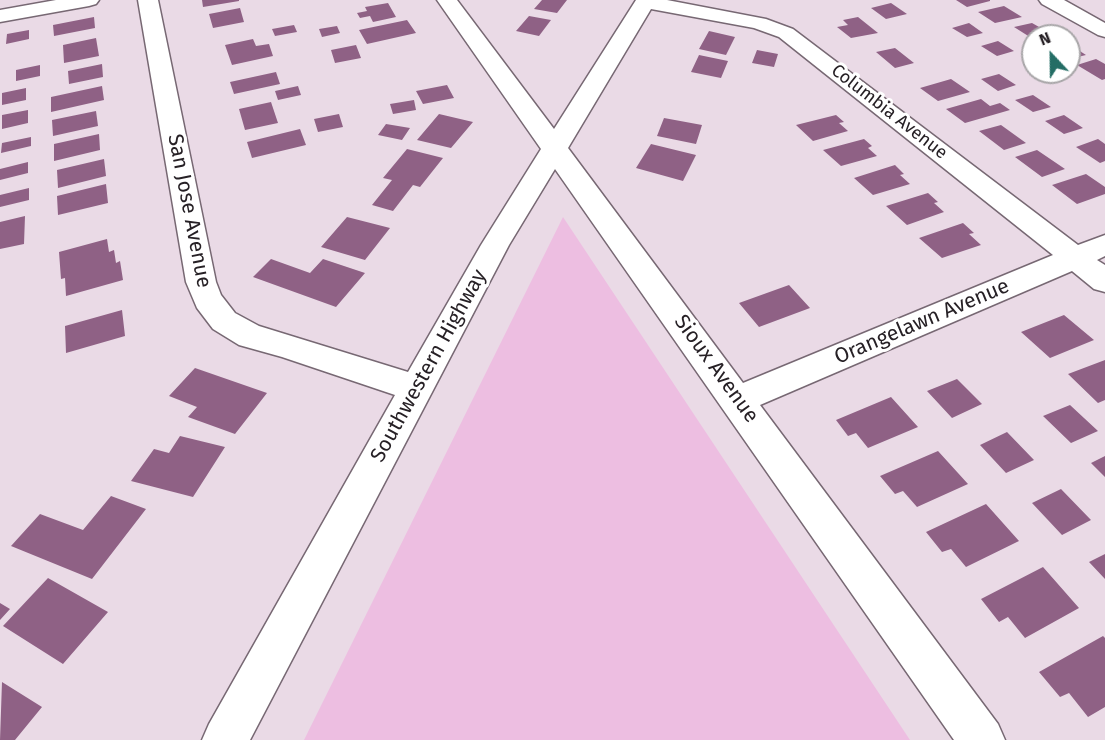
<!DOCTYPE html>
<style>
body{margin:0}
#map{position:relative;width:1105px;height:740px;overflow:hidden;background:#eadae6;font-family:"Fira Sans",sans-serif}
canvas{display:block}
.north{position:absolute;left:1021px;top:24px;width:60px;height:60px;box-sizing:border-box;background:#fff;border:2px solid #a8a6a8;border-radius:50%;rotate:338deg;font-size:16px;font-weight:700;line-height:24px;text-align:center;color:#262025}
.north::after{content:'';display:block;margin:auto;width:21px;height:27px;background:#246d65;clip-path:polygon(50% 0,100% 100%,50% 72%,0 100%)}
</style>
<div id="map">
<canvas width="1105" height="740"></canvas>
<div class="north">N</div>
</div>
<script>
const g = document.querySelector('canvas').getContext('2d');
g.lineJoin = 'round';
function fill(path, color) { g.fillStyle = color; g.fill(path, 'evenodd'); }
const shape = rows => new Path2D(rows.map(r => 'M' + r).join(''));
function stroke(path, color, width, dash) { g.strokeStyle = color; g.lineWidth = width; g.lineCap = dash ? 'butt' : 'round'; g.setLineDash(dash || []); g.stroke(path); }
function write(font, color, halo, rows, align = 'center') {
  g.font = font + ' "Fira Sans",sans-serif'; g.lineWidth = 6; g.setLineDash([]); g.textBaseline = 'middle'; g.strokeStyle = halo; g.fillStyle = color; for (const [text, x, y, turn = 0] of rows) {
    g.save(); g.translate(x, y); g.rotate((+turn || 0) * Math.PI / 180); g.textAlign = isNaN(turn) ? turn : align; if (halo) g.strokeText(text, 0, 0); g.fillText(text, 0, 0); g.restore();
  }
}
const green = shape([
 [563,217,910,740,304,740]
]);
const building = shape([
 [202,0,239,0,239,1,203,7],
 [542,0,567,0,557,13,534,9],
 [956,0,990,0,990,1,967,7],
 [388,3,396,17,373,22,370,16,360,18,357,13,367,11,365,7],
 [891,3,907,14,886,19,871,8],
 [1004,6,1022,17,995,23,978,12],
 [240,8,244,22,213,28,209,14],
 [529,16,551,20,539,36,516,31],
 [94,17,95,28,54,36,53,25],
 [858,17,878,33,851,38,837,27,848,25,843,20],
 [407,20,416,33,367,44,359,30],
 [969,23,983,33,967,37,952,28],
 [1032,23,1055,36,1033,36,1033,39,1014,27],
 [294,25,297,32,275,36,272,29],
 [337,26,340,33,322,37,319,29],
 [29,30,29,39,6,44,7,34],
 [709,31,735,37,726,55,699,49],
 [96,38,99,56,64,63,63,45],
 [253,39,256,46,269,44,273,56,232,65,225,45],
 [998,41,1014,51,997,56,981,46],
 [1069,44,1086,55,1069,59],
 [356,45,361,58,335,63,331,50],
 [895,48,914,63,895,68,876,52],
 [757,50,778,54,774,67,752,63],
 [699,55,728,61,721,78,691,72],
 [1096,59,1105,64,1105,79,1102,80,1077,65],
 [102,64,103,77,69,84,68,71],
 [40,65,40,76,16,81,16,70],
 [276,72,280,84,234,94,230,82],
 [999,74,1016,85,998,91,981,79],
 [951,79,970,92,938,101,920,88],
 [447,85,454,98,423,104,416,91],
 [102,86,104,100,51,112,51,97],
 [298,86,301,95,278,100,275,91],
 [26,88,26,100,2,105,2,93],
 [1033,95,1051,107,1033,112,1015,100],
 [981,99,990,106,1000,103,1010,110,965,123,946,109],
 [414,100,416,110,393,114,390,104],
 [271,102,278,123,245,130,239,109],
 [28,110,28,123,2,129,2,115],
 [96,111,98,126,53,136,52,120],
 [339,114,343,127,318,132,314,119],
 [439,114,473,122,451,148,417,140],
 [836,115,844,122,839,123,848,131,813,141,796,125],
 [1064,115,1083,128,1064,134,1045,121],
 [664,118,702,125,696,144,657,136],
 [386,124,410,128,402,140,378,135],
 [1001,125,1026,143,1004,150,979,131],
 [300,129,306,145,252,158,247,142],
 [99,134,100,150,54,161,54,144],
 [31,137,31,146,1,153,2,143],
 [864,139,872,146,868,148,877,156,841,166,823,150],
 [1098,139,1105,144,1105,161,1100,163,1076,147],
 [651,144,696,155,683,181,636,168],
 [407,149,443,158,420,187,413,185,393,211,372,205,392,180,383,178],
 [1037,150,1065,169,1042,177,1015,157],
 [104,159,106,176,58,188,57,170],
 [28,162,28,173,0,180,0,169],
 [895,165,904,174,900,175,910,184,873,195,854,178],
 [1086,174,1105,187,1105,194,1077,204,1052,185],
 [106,184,108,203,58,215,57,196],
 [29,188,29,200,0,207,0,195],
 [928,193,938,202,934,203,944,212,907,225,886,206],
 [25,216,24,244,0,249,0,222],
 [347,217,390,228,365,260,321,247],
 [963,223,974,233,969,234,981,245,942,258,919,238],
 [107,239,109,252,114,250,116,263,120,261,123,280,66,296,65,278,61,279,59,252],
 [271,259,310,273,323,259,365,273,336,307,253,277],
 [789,285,810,308,759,327,739,303],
 [122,310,125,336,66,353,65,326],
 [1064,315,1094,340,1050,358,1021,332],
 [1105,360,1105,400,1098,403,1068,374],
 [195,368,267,393,235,434,188,417,197,407,169,396],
 [957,379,982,404,952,418,927,391],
 [891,397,918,427,868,448,856,433,848,436,836,420],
 [1070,405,1098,431,1071,443,1043,416],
 [1007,432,1034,460,1006,473,980,445],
 [180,436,225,447,193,497,131,481,154,449,169,453],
 [938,451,968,484,917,507,903,491,895,494,880,476],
 [1105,456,1105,477,1091,463],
 [1061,489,1091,520,1062,535,1032,503],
 [111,496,146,509,92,579,11,546,40,514,83,530],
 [986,504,1019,541,966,567,951,549,942,552,926,532],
 [1105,554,1105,579,1089,562],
 [1043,567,1079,608,1025,638,1008,617,999,622,981,599],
 [48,578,108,612,63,664,3,626],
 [0,603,10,609,0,620],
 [1103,636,1105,638,1105,707,1088,717,1069,693,1060,697,1039,672],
 [2,682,42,707,15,740,0,740]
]);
const minor = shape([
 [56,0,99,0,96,4,89,6,0,22,0,10,56,0],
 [138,0,158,0,216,282,221,295,235,313,259,326,408,372,481,245,541,149,437,0,457,0,554,129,636,0,667,0,766,19,793,29,1078,245,1105,235,1105,256,1097,260,1105,265,1105,292,1094,289,1072,271,760,405,998,724,1005,740,954,740,555,169,509,245,250,740,202,740,209,724,395,395,282,357,239,345,213,329,197,308,186,282,138,0],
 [651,9,754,28,779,37,1053,255,743,383,568,148,651,9],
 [1039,0,1064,0,1105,23,1105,37,1098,35,1042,4,1039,0]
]);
const farStreetnames = [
 ["Columbia Avenue",889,112,38]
];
const streetNames = [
 ["San Jose Avenue",189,211,79],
 ["Orangelawn Avenue",922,322,-23],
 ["Southwestern Highway",429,366,-61],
 ["Sioux Avenue",716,369,54]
];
fill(green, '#edbee1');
fill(building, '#8f6185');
stroke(minor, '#776873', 3);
fill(minor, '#fff');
write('18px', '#262025', '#fff', farStreetnames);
write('21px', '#262025', '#fff', streetNames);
</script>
